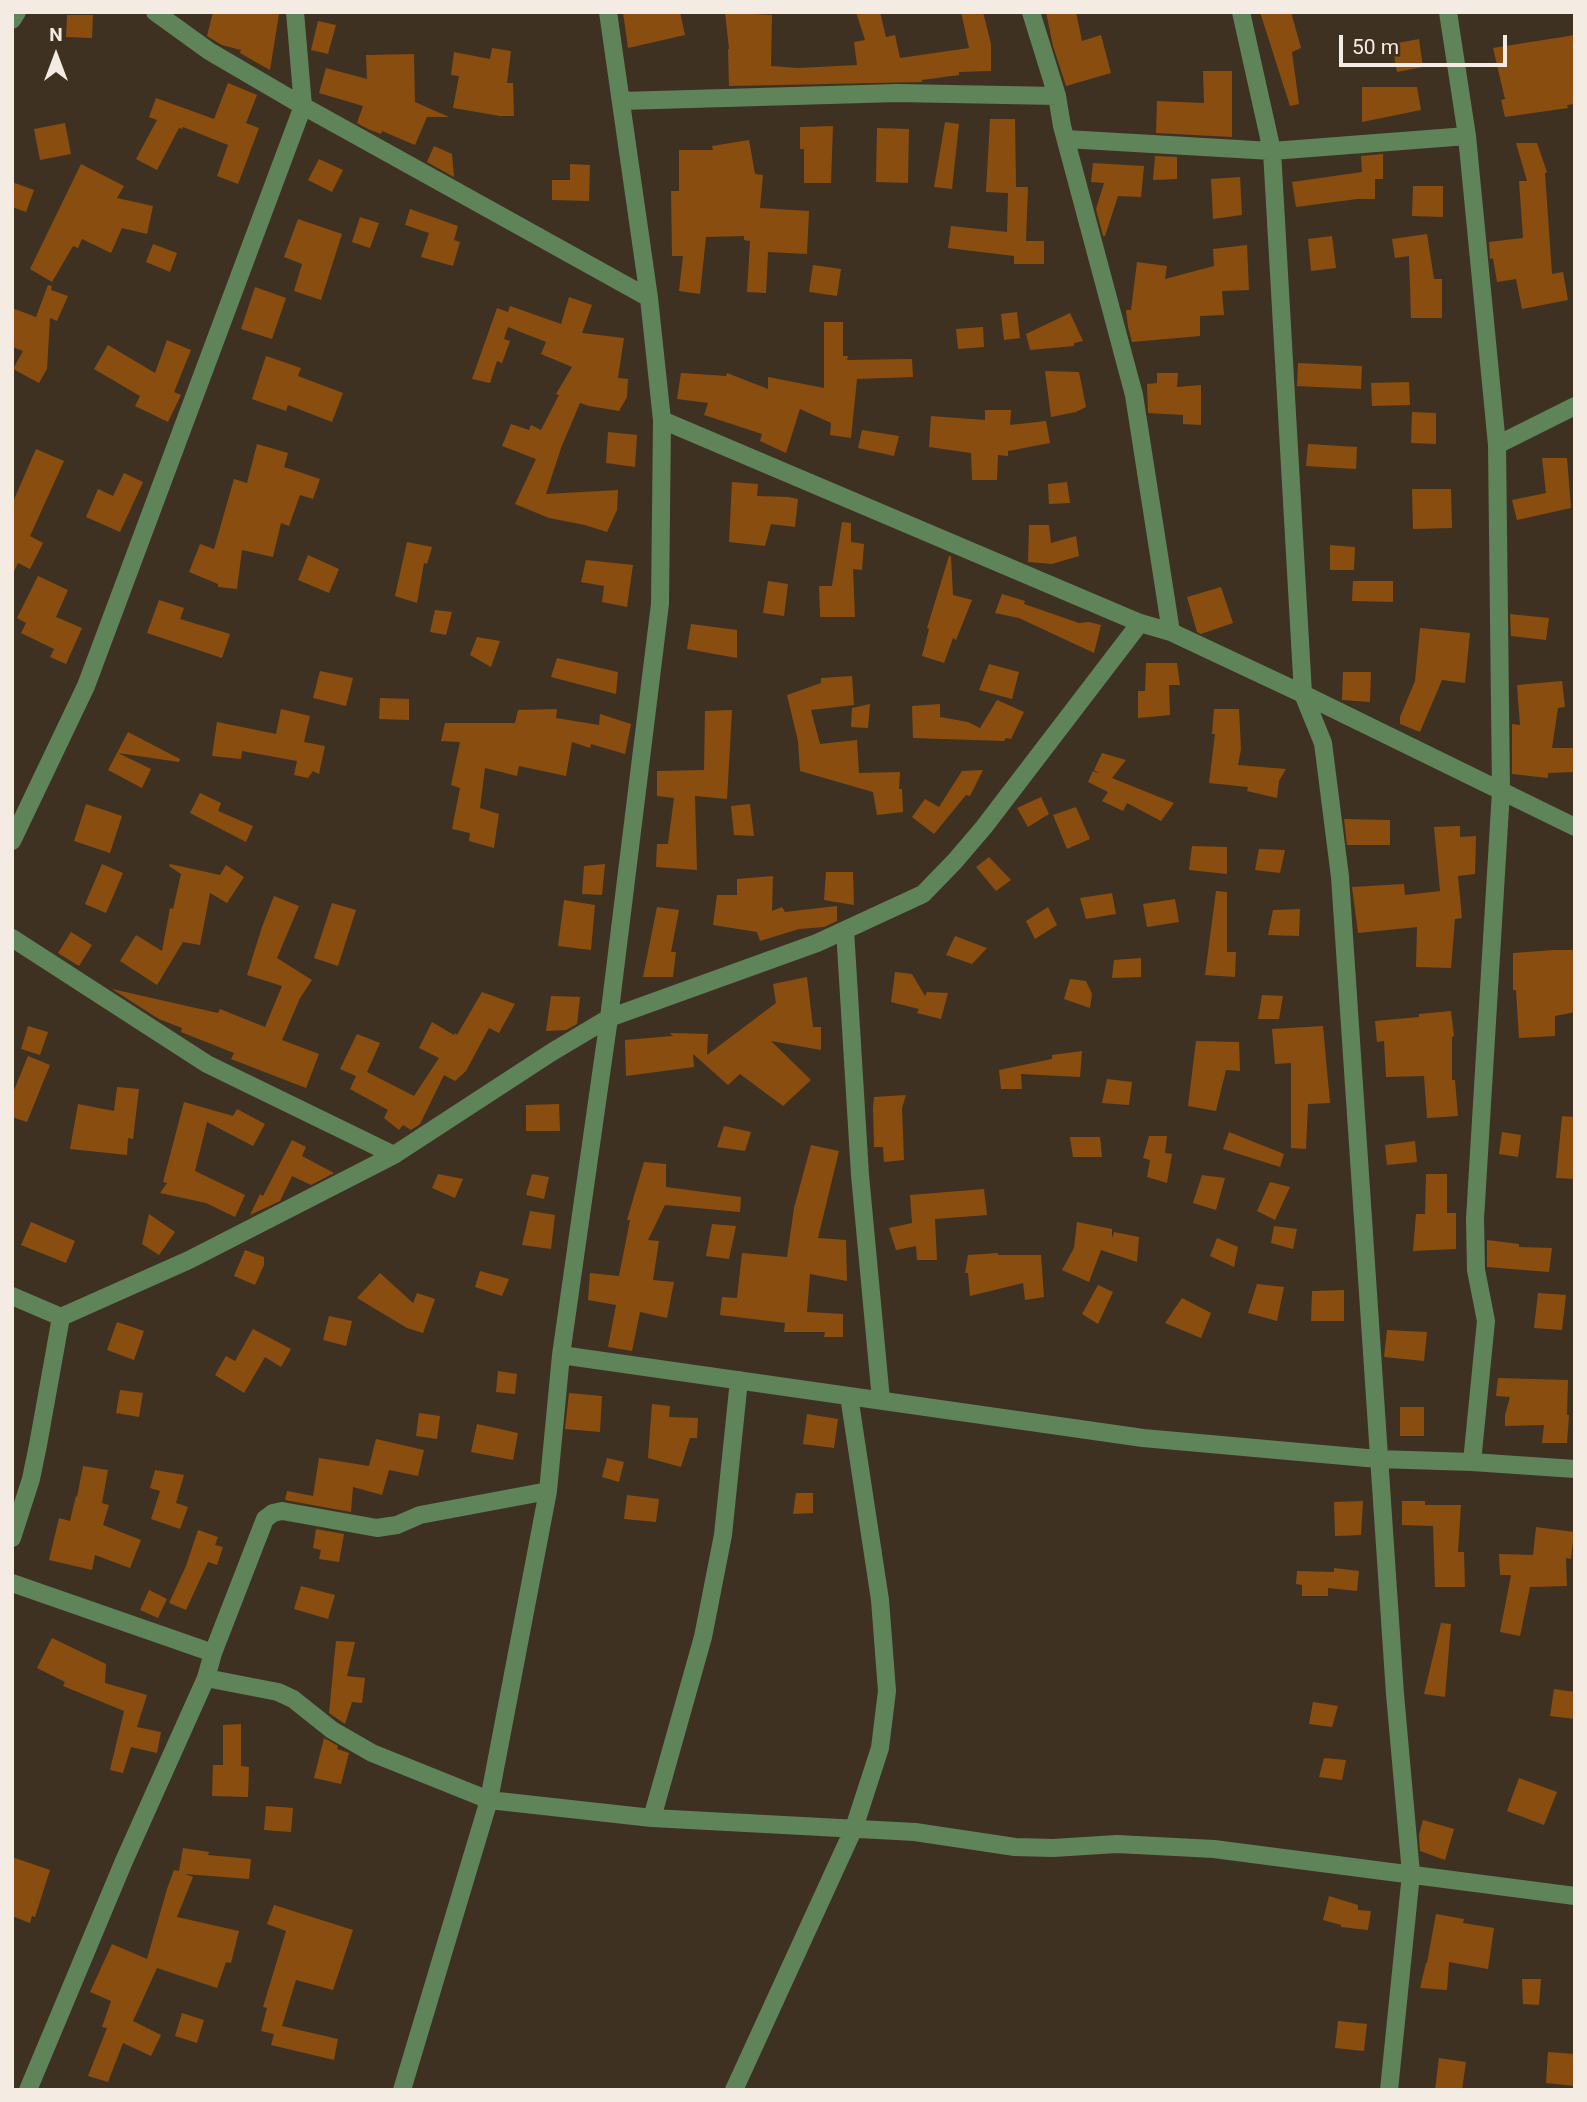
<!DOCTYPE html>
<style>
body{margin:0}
#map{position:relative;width:1587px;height:2102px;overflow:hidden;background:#3f3122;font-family:Roboto,sans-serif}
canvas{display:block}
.frame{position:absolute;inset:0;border:14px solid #f4ebe2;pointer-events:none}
.north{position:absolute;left:21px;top:21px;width:70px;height:70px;-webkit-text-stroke:5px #3f3122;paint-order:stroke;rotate:0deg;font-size:19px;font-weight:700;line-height:28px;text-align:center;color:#f4ebe2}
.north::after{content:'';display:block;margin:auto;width:24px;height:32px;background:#f4ebe2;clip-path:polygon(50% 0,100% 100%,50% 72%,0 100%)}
.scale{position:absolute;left:1339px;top:35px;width:168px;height:32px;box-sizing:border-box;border:4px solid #f4ebe2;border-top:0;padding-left:9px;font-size:21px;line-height:24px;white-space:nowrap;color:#f4ebe2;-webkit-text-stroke:5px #3f3122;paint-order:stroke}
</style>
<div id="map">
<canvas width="1587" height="2102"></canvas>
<div class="frame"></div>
<div class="north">N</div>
<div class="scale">50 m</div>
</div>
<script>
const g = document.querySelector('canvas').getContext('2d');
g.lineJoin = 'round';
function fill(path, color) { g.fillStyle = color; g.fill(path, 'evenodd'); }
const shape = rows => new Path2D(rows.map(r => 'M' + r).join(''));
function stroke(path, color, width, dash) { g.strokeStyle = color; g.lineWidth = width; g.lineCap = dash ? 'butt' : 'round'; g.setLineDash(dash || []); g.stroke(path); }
const building = shape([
 [213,12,279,14,270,70,240,53,241,50,222,45,207,36],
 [623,12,680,12,685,35,628,48],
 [725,12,772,15,771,66,798,68,857,65,854,42,865,40,856,12,880,12,886,37,895,35,900,58,969,48,961,12,983,12,991,44,991,71,959,72,959,75,922,80,922,82,729,86,728,49,729,49],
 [1046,12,1076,12,1082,41,1101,35,1111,73,1066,86,1053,46],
 [1260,12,1291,12,1301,48,1292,52,1299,104,1290,106],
 [67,15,93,15,92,38,66,37],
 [318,21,336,25,328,54,311,50],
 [1575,35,1575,104,1567,105,1568,108,1505,117,1501,100,1505,99,1493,48],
 [1419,39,1423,67,1397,72,1392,44],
 [492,48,511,51,507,83,513,83,514,116,500,116,453,108,459,76,451,75,454,52,490,59],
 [414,54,415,102,449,117,427,117,415,145,382,131,381,134,368,129,357,123,363,106,319,93,326,68,367,79,366,55],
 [1203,71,1232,71,1232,137,1156,133,1157,101,1204,103],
 [228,83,257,95,246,123,259,128,238,184,217,176,228,145,183,127,182,129,179,128,157,170,136,159,157,120,149,117,156,98,214,119],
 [1362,87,1417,87,1421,110,1362,122],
 [990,119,1015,119,1016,187,1028,187,1026,241,1044,241,1044,264,1014,264,1014,256,948,248,951,226,1007,232,1008,193,986,192],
 [945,122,959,124,952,189,934,187],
 [65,123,71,154,40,160,34,129],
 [833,126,831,183,804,183,804,149,800,149,800,127],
 [877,128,909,129,908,183,876,182],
 [749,140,755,174,763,175,760,208,809,211,807,254,768,252,766,293,747,292,750,241,744,240,744,236,706,237,700,294,679,291,683,256,672,256,671,191,679,191,679,150,713,150,712,146],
 [1516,143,1537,143,1547,172,1545,173,1552,274,1563,272,1568,300,1522,309,1516,279,1497,282,1493,258,1490,259,1489,242,1523,238,1519,181,1527,181],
 [434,146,452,154,454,177,427,162],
 [1383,154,1383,179,1375,179,1375,199,1357,199,1296,207,1292,182,1362,172,1361,156],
 [1155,156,1177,157,1177,179,1153,180],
 [319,159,343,170,332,192,308,180],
 [1093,163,1144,166,1141,197,1118,196,1105,236,1103,236,1096,209,1104,183,1091,182],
 [81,164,124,186,117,198,153,206,147,234,122,228,111,253,82,239,78,248,73,246,52,282,30,269],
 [570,164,590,165,589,201,552,200,552,180,570,180],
 [1240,177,1242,215,1213,219,1211,179],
 [12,182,34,190,26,212,12,207],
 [1413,186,1443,186,1443,217,1412,216],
 [410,209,458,226,454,240,460,242,453,266,421,257,429,233,405,225],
 [360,217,379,223,370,248,352,242],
 [298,219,342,234,321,300,294,291,302,264,284,257],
 [1427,234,1434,279,1442,279,1442,318,1411,318,1409,256,1395,258,1392,239],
 [1332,236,1336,268,1311,271,1308,239],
 [153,244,177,253,170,272,146,262],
 [1247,245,1249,290,1222,291,1224,315,1200,316,1200,336,1132,342,1128,327,1126,310,1131,310,1137,262,1167,266,1165,279,1214,266,1213,249],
 [813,265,841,269,837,296,809,292],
 [48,285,52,286,51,290,68,296,57,321,50,318,47,369,39,383,13,369,23,351,12,347,12,308,36,317],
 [255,287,286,298,272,339,241,329],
 [569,297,592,305,582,333,624,338,618,378,628,379,627,397,619,411,589,406,580,403,561,448,546,494,618,490,617,510,607,532,585,525,549,518,515,504,536,459,502,446,511,424,529,430,531,425,541,430,559,395,556,394,572,367,541,354,546,342,508,327,504,339,510,341,502,363,497,361,490,383,472,379,497,308,508,312,510,306,561,324],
 [1017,312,1020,338,1004,340,1001,314],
 [1070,313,1083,341,1074,343,1074,346,1030,350,1026,334],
 [824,322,843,322,843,356,848,356,847,360,912,359,913,377,857,379,851,438,830,435,831,423,800,409,786,453,760,441,762,434,704,415,708,403,677,399,681,373,726,376,727,373,768,389,768,377,824,388],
 [983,327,984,347,958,349,956,329],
 [167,340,191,350,174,392,181,395,168,422,135,406,140,396,94,369,108,345,155,373],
 [266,356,301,368,298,376,343,393,332,422,288,405,286,411,252,399],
 [1298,363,1362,366,1361,389,1297,386],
 [1045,371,1079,372,1086,407,1076,412,1051,417],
 [1157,373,1178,373,1177,387,1201,385,1201,425,1183,424,1183,415,1148,413,1147,384,1157,383],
 [1409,382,1410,405,1372,406,1371,383],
 [985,410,1011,410,1010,425,1046,421,1050,443,1008,451,1008,456,998,455,997,480,972,480,971,453,929,447,931,416,985,420],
 [1412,412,1436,413,1436,444,1411,443],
 [862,430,899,436,894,456,858,448],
 [608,432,637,435,635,467,606,463],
 [257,444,288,453,284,467,320,479,313,499,300,495,289,526,281,523,273,557,242,550,237,589,218,587,218,584,189,572,200,544,214,549,234,479,247,483],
 [1308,444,1357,447,1356,469,1306,466],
 [36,449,64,461,30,536,43,543,30,569,18,563,12,576,12,504],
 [1542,458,1567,458,1571,508,1517,520,1512,500,1546,493],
 [124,473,143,482,120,532,86,517,98,489,113,496],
 [732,482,758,484,757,496,788,497,798,499,795,527,771,524,765,546,729,542],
 [1067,482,1070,503,1049,504,1048,484],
 [1412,489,1451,489,1452,528,1413,529],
 [842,522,851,523,851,542,864,544,862,570,853,569,855,617,820,617,819,586,832,586],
 [1029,525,1049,525,1051,543,1076,536,1079,556,1052,564,1028,562],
 [407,542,432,547,427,564,424,563,417,603,395,596],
 [1330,545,1355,547,1354,570,1330,570],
 [308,555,339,569,329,593,298,580],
 [949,556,951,556,953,595,972,600,956,640,953,638,944,663,922,656,929,629,927,628],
 [586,560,633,565,627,607,602,602,604,586,581,582],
 [38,576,68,590,56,617,82,628,66,664,50,657,54,649,21,633,26,623,17,618],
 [768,581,788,584,784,616,763,613],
 [1353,581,1393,581,1393,602,1352,601],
 [1221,587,1233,623,1201,634,1197,632,1187,597],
 [1002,594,1025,601,1024,604,1079,623,1089,622,1101,625,1094,653,1019,618,995,613],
 [159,600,184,608,180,619,230,634,222,658,147,633],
 [435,610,452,612,446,635,430,632],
 [1510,614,1549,618,1546,640,1511,636],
 [691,624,737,630,737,658,687,649],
 [1420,628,1470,633,1465,683,1442,680,1420,732,1400,724,1400,717,1415,681],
 [477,637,500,641,491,667,470,655],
 [557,658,618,672,616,694,551,677],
 [1146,663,1177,663,1180,685,1169,685,1170,715,1138,718,1138,691,1145,691],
 [989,664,1019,672,1012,699,979,690],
 [320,671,353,678,346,706,313,698],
 [1343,672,1371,672,1370,702,1342,700],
 [852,676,854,705,811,710,820,744,857,740,859,773,900,772,899,789,902,789,903,812,877,815,873,792,800,771,798,741,787,695,821,683,821,678],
 [1562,681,1565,707,1558,708,1552,748,1575,748,1575,772,1548,773,1548,778,1512,774,1512,724,1520,725,1517,685],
 [380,698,409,699,409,720,379,719],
 [997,700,1024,712,1011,739,1006,738,1004,741,913,738,912,706,940,704,940,717,968,722,980,728],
 [870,704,868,728,851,727,852,708],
 [281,709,310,716,304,742,325,746,319,774,313,771,308,778,294,775,297,761,242,751,241,759,212,756,217,722,276,734],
 [557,709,556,718,599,725,600,714,631,724,625,754,591,744,590,748,572,742,566,776,519,766,517,776,485,768,480,808,499,814,494,848,469,841,470,833,452,829,460,788,451,785,460,742,441,741,445,723,515,723,518,710],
 [1214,709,1239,709,1241,749,1238,765,1286,769,1279,781,1277,798,1247,791,1248,787,1209,783,1215,734,1212,734],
 [732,710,727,799,695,796,697,870,656,867,657,844,668,844,674,798,657,796,657,771,704,770,705,711],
 [128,732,180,759,179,762,118,753,151,769,142,788,108,770],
 [1102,753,1126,760,1112,778,1174,803,1161,821,1127,803,1123,811,1102,801,1108,792,1088,782,1093,771,1100,774,1094,770],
 [983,770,970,796,966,795,934,834,912,817,925,799,939,807,962,771],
 [200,793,221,803,218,811,253,826,246,842,190,813],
 [1041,797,1049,814,1028,827,1017,808],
 [86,804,122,816,110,853,74,841],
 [750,804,754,836,734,835,731,806],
 [1076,807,1090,839,1067,849,1053,815],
 [1344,819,1390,820,1390,845,1347,845],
 [1460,826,1460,837,1476,836,1475,874,1458,876,1462,918,1455,919,1451,968,1416,967,1417,927,1358,933,1352,887,1404,884,1405,895,1440,891,1434,827],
 [1192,846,1227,847,1227,874,1189,870],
 [1259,849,1285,850,1280,873,1255,870],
 [989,857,1011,880,996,891,976,867],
 [102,864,123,873,106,913,85,904],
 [170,864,220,875,226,865,244,877,227,903,210,893,200,945,183,942,157,985,120,961,136,935,162,951,170,908,173,909,181,874,169,866],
 [605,864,602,895,582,894,584,866],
 [826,872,853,872,854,905,824,900],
 [773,876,772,911,782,907,785,912,837,906,837,921,824,927,799,929,760,941,757,932,713,925,717,895,737,895,737,879],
 [1216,891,1227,892,1227,952,1236,952,1235,977,1205,975],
 [1112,893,1116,914,1086,919,1080,898],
 [274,896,299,906,277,958,312,980,300,998,282,1040,319,1054,306,1088,231,1059,234,1053,181,1032,182,1028,159,1019,112,989,218,1013,220,1009,265,1027,282,986,247,975,262,927],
 [1175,899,1179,922,1147,927,1143,904],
 [564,900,595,905,591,950,558,946],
 [332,903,356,910,338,966,314,958],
 [657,907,679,910,671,952,676,952,673,977,643,977],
 [1048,907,1057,925,1035,939,1026,921],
 [1300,909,1299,936,1268,935,1273,910],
 [71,932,92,945,79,966,58,953],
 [955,936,987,948,972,964,946,955],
 [1554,950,1575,950,1575,1012,1555,1016,1555,1036,1519,1038,1516,990,1513,990,1513,953],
 [1141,958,1141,977,1112,978,1114,960],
 [895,972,912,974,925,996,927,992,948,993,941,1019,917,1013,919,1009,891,1002],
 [807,977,813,1027,821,1027,821,1050,771,1041,811,1080,783,1106,740,1074,728,1085,693,1054,694,1067,626,1076,625,1040,673,1036,670,1033,708,1034,707,1055,776,1003,773,984],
 [1070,979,1086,981,1092,994,1090,1008,1064,999],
 [482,992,515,1004,499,1033,489,1028,466,1071,455,1081,444,1075,420,1124,411,1130,403,1125,399,1130,384,1118,388,1110,350,1089,356,1076,340,1069,357,1034,380,1043,367,1072,414,1096,439,1058,419,1048,432,1022,454,1035,455,1033,457,1035],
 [1262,995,1283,996,1279,1019,1258,1019],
 [551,996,580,997,577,1024,566,1030,546,1031],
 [1451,1011,1454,1036,1452,1037,1452,1080,1455,1080,1458,1116,1427,1118,1424,1076,1386,1077,1384,1041,1377,1042,1375,1021,1419,1017,1419,1014],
 [28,1026,48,1032,40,1055,21,1049],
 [1323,1026,1330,1103,1308,1104,1306,1149,1291,1148,1291,1063,1275,1064,1272,1029],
 [1196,1041,1239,1042,1240,1071,1226,1070,1216,1111,1188,1106],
 [1082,1051,1080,1077,1021,1074,1022,1089,1001,1089,999,1070,1052,1059,1052,1055],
 [28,1056,50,1065,27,1122,12,1117,12,1095],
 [1107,1079,1132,1082,1129,1105,1102,1103],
 [117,1087,139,1089,133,1139,128,1138,127,1155,70,1149,78,1104,114,1111],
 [906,1095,902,1108,904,1160,884,1162,883,1147,874,1147,873,1108,874,1097],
 [184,1102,233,1116,237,1109,265,1124,253,1146,207,1122,195,1171,245,1195,235,1217,206,1203,160,1193,167,1183,163,1182],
 [559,1104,560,1131,526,1131,526,1105],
 [1562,1116,1575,1117,1575,1179,1556,1178],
 [724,1126,751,1132,745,1151,717,1147],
 [1229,1132,1284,1154,1280,1167,1223,1149],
 [1502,1132,1521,1135,1518,1157,1499,1154],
 [1149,1136,1167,1136,1165,1153,1172,1154,1167,1183,1147,1177,1150,1160,1143,1158],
 [1070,1137,1100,1137,1102,1157,1073,1157],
 [292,1140,306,1147,302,1156,334,1173,311,1185,292,1176,280,1201,250,1215,260,1194,263,1196],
 [1415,1141,1417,1162,1387,1165,1385,1145],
 [811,1145,839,1151,818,1238,846,1240,847,1281,810,1274,807,1312,843,1314,843,1337,824,1337,825,1332,784,1332,785,1323,720,1315,722,1297,737,1298,742,1253,787,1257,794,1208],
 [644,1162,666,1164,666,1187,741,1197,740,1212,665,1205,648,1240,659,1241,653,1280,674,1282,667,1318,640,1312,632,1351,608,1347,616,1305,588,1300,590,1273,619,1276,630,1220,627,1220],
 [438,1174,463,1179,455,1198,432,1188],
 [532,1174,549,1177,544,1199,526,1195],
 [1426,1174,1447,1174,1447,1213,1456,1213,1456,1249,1413,1251,1416,1214,1425,1214],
 [1202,1175,1225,1178,1216,1210,1193,1203],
 [1270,1182,1290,1187,1275,1220,1257,1211],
 [984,1189,987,1215,935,1219,937,1260,917,1260,916,1246,896,1250,889,1228,912,1223,910,1195],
 [530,1211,555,1215,551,1249,522,1245],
 [149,1214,175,1232,159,1255,142,1244],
 [31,1222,75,1241,66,1263,21,1245],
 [1077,1222,1112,1229,1112,1238,1114,1232,1139,1237,1137,1262,1101,1250,1089,1282,1062,1270,1074,1248],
 [712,1224,736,1226,729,1259,706,1256],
 [1274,1226,1297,1229,1293,1249,1271,1243],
 [1217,1238,1238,1247,1234,1267,1210,1256],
 [1487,1240,1519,1244,1519,1247,1552,1248,1549,1272,1487,1267],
 [245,1250,264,1257,264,1265,255,1285,234,1276],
 [998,1253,998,1255,1041,1255,1044,1297,1025,1300,1023,1283,970,1296,968,1273,965,1273,968,1255],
 [480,1271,509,1279,502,1296,475,1287],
 [380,1273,413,1303,417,1293,435,1299,423,1333,407,1328,357,1298],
 [1257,1284,1284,1287,1277,1321,1248,1313],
 [1098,1285,1113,1292,1098,1324,1082,1314],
 [1344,1290,1344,1321,1311,1321,1312,1291],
 [1538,1293,1566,1295,1562,1330,1534,1328],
 [1182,1298,1211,1313,1201,1338,1165,1323],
 [329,1316,352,1321,346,1346,323,1340],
 [117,1322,144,1331,134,1360,107,1350],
 [253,1329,291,1349,281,1367,265,1357,244,1393,215,1375,226,1356,235,1361],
 [1387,1330,1427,1332,1424,1361,1384,1357],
 [498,1371,517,1374,515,1394,496,1392],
 [1498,1378,1568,1380,1567,1415,1569,1415,1567,1443,1542,1443,1544,1425,1505,1426,1505,1415,1510,1397,1496,1396],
 [120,1390,143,1393,139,1417,116,1413],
 [569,1393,602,1396,600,1432,565,1429],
 [652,1404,670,1406,669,1417,698,1418,697,1438,690,1438,681,1467,648,1458],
 [1400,1407,1424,1407,1424,1436,1400,1436],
 [419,1413,440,1416,437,1439,416,1436],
 [807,1414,838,1419,834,1448,803,1444],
 [477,1424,518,1433,513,1460,471,1452],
 [376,1439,424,1450,418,1476,389,1470,382,1495,353,1487,351,1512,285,1500,287,1491,313,1496,319,1458,369,1466],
 [607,1458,624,1462,619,1482,602,1477],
 [83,1466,108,1470,102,1503,109,1505,103,1525,141,1540,130,1568,95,1555,92,1570,49,1560,59,1518,70,1521,76,1496,77,1497],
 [155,1470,184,1475,176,1503,188,1507,180,1529,151,1519,160,1491,150,1488],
 [796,1493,813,1493,813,1513,793,1514],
 [627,1495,659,1499,656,1522,624,1519],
 [1363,1501,1361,1535,1335,1536,1334,1502],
 [1402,1501,1425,1501,1425,1505,1461,1505,1458,1552,1464,1552,1465,1587,1435,1587,1433,1526,1402,1525],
 [1536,1527,1574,1532,1571,1559,1566,1558,1567,1586,1530,1587,1520,1636,1500,1632,1511,1575,1500,1575,1499,1554,1533,1555],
 [316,1529,344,1534,339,1562,319,1559,321,1550,313,1548],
 [198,1530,218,1537,215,1545,223,1547,217,1565,208,1562,186,1610,169,1603,186,1566],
 [1334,1568,1359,1571,1357,1591,1328,1588,1328,1596,1302,1596,1302,1585,1296,1584,1297,1571,1334,1572],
 [301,1586,335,1595,328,1619,294,1609],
 [149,1590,167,1599,158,1618,140,1610],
 [1441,1623,1451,1624,1445,1697,1424,1694],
 [52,1638,106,1664,105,1683,147,1695,137,1727,161,1732,157,1753,131,1747,123,1773,110,1770,124,1711,63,1686,65,1682,37,1668],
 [336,1641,355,1642,347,1676,365,1678,362,1703,352,1702,345,1724,329,1713],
 [1554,1689,1575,1692,1575,1719,1550,1716],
 [1313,1702,1338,1706,1332,1727,1309,1724],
 [241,1724,241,1766,249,1767,248,1797,212,1796,213,1765,223,1765,223,1725],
 [324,1738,338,1746,337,1749,349,1753,341,1784,314,1778],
 [1324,1758,1346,1760,1342,1780,1319,1777],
 [1519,1778,1557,1792,1544,1825,1507,1811],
 [266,1806,293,1808,291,1832,264,1830],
 [1423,1820,1454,1829,1445,1860,1420,1851,1419,1835],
 [183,1848,209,1852,208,1855,251,1859,249,1879,185,1874,193,1877,177,1917,239,1931,231,1963,226,1962,217,1988,157,1968,133,2021,161,2035,151,2056,123,2043,108,2082,88,2076,107,2028,102,2027,111,2001,90,1992,112,1944,147,1959,167,1889,174,1870,179,1871],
 [12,1857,50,1870,35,1917,32,1916,30,1923,12,1916],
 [1329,1896,1358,1905,1358,1910,1371,1911,1368,1930,1341,1927,1341,1925,1323,1920],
 [274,1905,353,1930,333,1990,296,1980,282,2026,338,2039,334,2060,271,2045,274,2034,261,2031,267,2008,263,2007,286,1931,267,1924],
 [1436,1914,1464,1919,1463,1923,1494,1928,1488,1969,1449,1962,1447,1990,1420,1988,1426,1963,1427,1963],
 [1522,1979,1541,1979,1539,2005,1523,2004],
 [182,2013,204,2020,197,2043,175,2036],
 [1338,2021,1367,2024,1364,2051,1335,2048],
 [1548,2052,1575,2054,1575,2086,1546,2083],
 [1439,2058,1466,2062,1462,2090,1435,2090]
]);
const minor = shape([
 [155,12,209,51,303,106,649,298],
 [1031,12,1057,96,1062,126,1134,395,1171,632],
 [1241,12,1272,151,1303,694,1323,743,1340,877,1395,1694,1411,1874,1389,2090],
 [1448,12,1467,136,1497,445,1501,791,1475,1219,1476,1270,1486,1321,1472,1462],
 [12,20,17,12],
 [621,101,898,93,1057,96],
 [1066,139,1272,151,1467,136],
 [662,420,1140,623,1171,632,1303,694,1575,827],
 [1497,445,1575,406],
 [12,841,86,686,303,106,295,12],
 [845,930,860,1175,881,1400],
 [12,938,207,1064,394,1155],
 [12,1296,61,1317,189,1260,394,1155,552,1052,609,1018,817,943,923,894,955,861,984,827,1140,623],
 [561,1355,1143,1438,1378,1459,1472,1462,1575,1469],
 [12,1538,31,1479,38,1445,61,1317],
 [12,1583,213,1653],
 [206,1678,278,1692,293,1699,332,1730,372,1753,489,1800,652,1818,915,1832,1015,1847,1053,1848,1117,1844,1214,1849,1575,1896],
 [652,1818,703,1637,723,1535,739,1380],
 [28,2090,124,1861,206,1678,213,1653,265,1519,273,1513,282,1511,377,1528,397,1525,420,1515,548,1491],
 [402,2090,489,1800,548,1491,561,1355,609,1018,660,604,662,420,649,298,608,12],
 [734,2090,854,1828,880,1748,887,1691,880,1600,849,1396]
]);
fill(building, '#8a4d10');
stroke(minor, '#60845a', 18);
</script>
